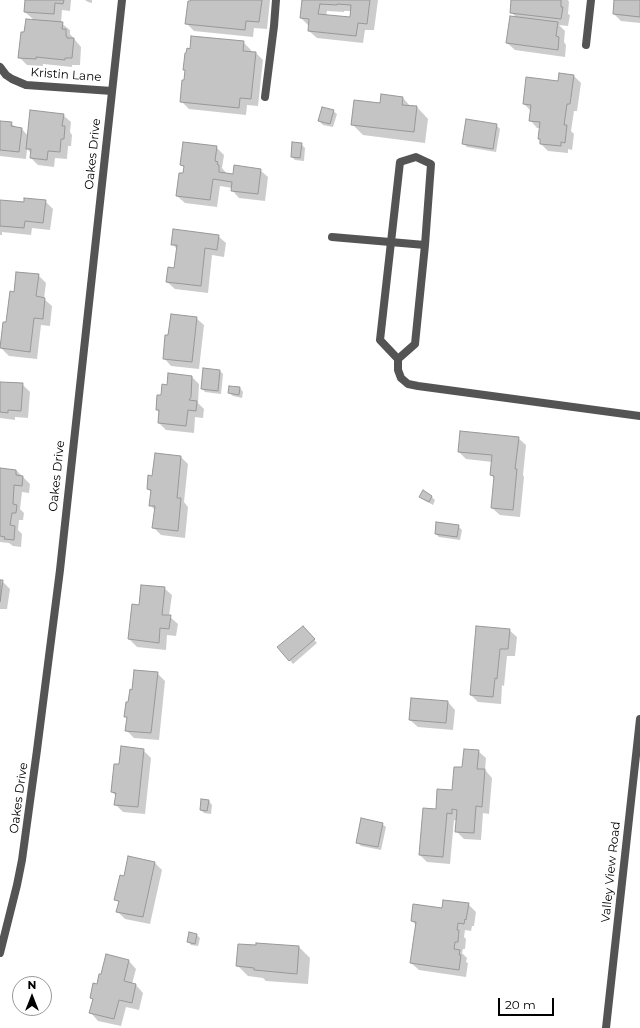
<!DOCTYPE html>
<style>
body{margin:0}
#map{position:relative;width:640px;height:1028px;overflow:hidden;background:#fff;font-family:Montserrat,sans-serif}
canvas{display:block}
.north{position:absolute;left:12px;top:976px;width:40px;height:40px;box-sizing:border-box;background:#fff;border:1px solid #999;border-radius:50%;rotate:0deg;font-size:11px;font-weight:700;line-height:16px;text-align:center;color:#000}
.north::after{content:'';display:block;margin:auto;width:14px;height:18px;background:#000;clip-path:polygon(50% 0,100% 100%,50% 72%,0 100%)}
.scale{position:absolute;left:498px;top:998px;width:56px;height:18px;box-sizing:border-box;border:2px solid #000;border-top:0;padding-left:5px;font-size:12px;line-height:14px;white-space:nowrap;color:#000;-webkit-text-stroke:3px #fff;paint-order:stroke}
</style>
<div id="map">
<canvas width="640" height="1028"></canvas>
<div class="north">N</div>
<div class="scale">20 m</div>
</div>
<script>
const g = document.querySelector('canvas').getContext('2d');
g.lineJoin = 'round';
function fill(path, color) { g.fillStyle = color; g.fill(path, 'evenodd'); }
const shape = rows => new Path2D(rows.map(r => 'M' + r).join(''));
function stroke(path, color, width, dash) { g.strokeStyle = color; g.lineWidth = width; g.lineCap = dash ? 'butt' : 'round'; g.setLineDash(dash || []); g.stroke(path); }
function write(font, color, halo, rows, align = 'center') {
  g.font = font + ' Montserrat,sans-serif'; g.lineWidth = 3; g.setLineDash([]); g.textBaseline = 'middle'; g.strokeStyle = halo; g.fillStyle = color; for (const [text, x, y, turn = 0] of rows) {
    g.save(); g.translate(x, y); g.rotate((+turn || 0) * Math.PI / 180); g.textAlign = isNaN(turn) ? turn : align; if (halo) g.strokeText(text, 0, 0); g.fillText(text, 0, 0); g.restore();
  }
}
const shadow = shape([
 [26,0,71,0,70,11,62,10,61,23,70,30,70,34,81,47,80,65,72,65,72,67,43,64,43,66,27,65,19,57,25,33,34,20,25,12],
 [85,0,92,0,92,3,88,2],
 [192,0,270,0,267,29,254,28,253,37,194,31,186,23],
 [303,0,378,0,374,30,365,30,363,43,317,38,309,31,310,25,308,25,301,18],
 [327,11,344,12,344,11,351,11,350,18,326,16],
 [513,0,568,0,569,2,568,14,570,15,568,26,559,25,565,31,564,42,566,45,565,57,515,50,507,43,517,18,511,12],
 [615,0,640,0,640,23,621,21,614,14],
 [243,42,251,50,250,52,256,53,263,60,258,106,247,105,246,115,189,109,181,101,186,71,184,70],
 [574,76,581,83,577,111,574,111,571,131,574,134,572,150,568,149,568,153,548,151,541,144,541,140,539,139,540,128,537,128,530,120,531,111,524,104,559,82],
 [403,98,411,107,417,107,428,119,425,143,363,135,352,124,381,104],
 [333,111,337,114,333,127,323,125,319,121],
 [63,115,71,122,70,132,72,135,71,146,68,146,67,159,55,158,54,167,38,165,31,158,31,153,27,149,26,159,0,156,0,122,11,123,16,128,22,129,28,136],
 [496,125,500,129,496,152,467,147,463,143],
 [301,144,305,148,304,161,295,160,292,157],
 [216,147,224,155,222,168,227,174,233,175,260,170,268,177,265,201,239,198,232,190,232,188,220,186,217,207,185,203,177,196,184,174,185,168,181,165],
 [0,201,25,203,45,201,53,209,50,230,32,228,31,235,2,232,2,235,0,235],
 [218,236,226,243,224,257,212,255,208,293,175,289,167,282,175,269,178,250,172,244],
 [38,275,46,283,44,299,52,306,50,326,41,325,37,359,9,356,1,348,15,293],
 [196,318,204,325,199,369,171,366,164,358,169,336],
 [220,371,223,374,221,394,205,392,202,388],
 [192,377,199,384,198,403,204,409,203,418,195,417,194,433,166,430,159,423,160,413,157,410,161,396,168,386],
 [0,383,22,384,30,392,28,418,15,417,15,420,0,418],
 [240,388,243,392,242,398,233,396,229,393],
 [518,438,526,445,523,475,524,477,520,517,500,515,492,508,495,479,491,475,492,462,466,459,459,452],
 [181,457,188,464,184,502,188,507,185,538,161,535,153,527,155,510,150,505,152,493,148,489,153,477],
 [0,469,16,470,30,484,29,493,22,492,20,509,24,513,23,520,19,520,18,530,22,534,21,547,13,546,9,543,0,542],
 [423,492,432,497,435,500,433,505,424,500,420,497],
 [458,526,462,530,460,540,439,537,436,534],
 [0,581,2,581,10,589,7,609,0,609],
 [164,588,172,595,169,616,178,624,176,636,167,635,166,650,137,647,129,639,140,606],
 [509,630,517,637,515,656,507,656,504,686,502,685,501,704,478,702,471,695],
 [306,631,317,643,293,664,279,647],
 [157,673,165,681,159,740,134,738,126,730,128,718,125,716,133,691],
 [448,702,455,710,453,730,418,727,410,720],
 [143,750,151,758,145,814,123,812,115,804,116,796,112,792,119,765],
 [478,751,486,758,485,770,492,778,489,814,483,813,481,840,464,839,456,831,457,821,454,820,450,864,427,862,420,855,437,810,453,791,463,768],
 [209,801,212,805,211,814,204,813,201,810],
 [382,824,386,827,381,850,361,846,357,842],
 [154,862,162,870,150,924,125,919,117,911,119,903,116,899,124,877],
 [468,904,476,912,474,926,472,926,471,931,465,930,464,937,466,939,465,949,463,949,462,953,467,958,466,962,468,963,466,977,419,970,411,963,417,926,412,921,443,909],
 [197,935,200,938,198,946,191,945,188,941],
 [257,944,299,947,310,958,308,984,266,981,263,978,248,976,237,965,257,946],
 [129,961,136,969,132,984,136,985,143,993,139,1010,126,1007,121,1026,98,1021,91,1013,94,1001,91,998,97,986]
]);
const building = shape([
 [25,0,64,0,63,4,55,3,54,14,24,12,25,0],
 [191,0,262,0,259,22,246,21,245,30,185,24,188,1,190,1,191,0],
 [302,0,370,0,367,24,358,23,356,36,308,31,309,19,300,18,302,0],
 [320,4,337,5,337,4,351,5,350,17,318,14,320,4],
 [511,0,561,0,561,7,563,7,561,19,510,13,511,0],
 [614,0,640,0,640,17,613,14,614,0],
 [510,16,558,22,556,36,559,37,558,50,506,43,510,16],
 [26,19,63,22,62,29,66,29,66,36,67,36,67,38,74,38,72,58,65,58,65,60,36,57,36,59,18,58,21,32,24,32,26,19],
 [191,36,244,41,243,51,256,52,251,99,240,98,239,108,180,102,182,80,184,80,185,70,183,70,185,53,186,53,187,48,190,49,191,36],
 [559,73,574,75,570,104,567,104,564,125,567,125,565,143,561,142,561,146,540,144,540,139,538,139,540,122,529,121,531,105,523,104,526,77,558,81,559,73],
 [381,94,403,97,402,105,417,106,414,132,351,125,354,100,380,103,381,94],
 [322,107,334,110,330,124,318,121,322,107],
 [30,110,64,114,62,126,65,126,64,139,61,139,60,152,48,151,47,160,30,158,31,149,26,149,30,110],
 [466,119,497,124,493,149,462,144,466,119],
 [0,121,12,122,11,126,22,128,19,152,0,150,0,121],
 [183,142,217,146,215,161,218,162,217,164,219,165,219,172,233,174,234,165,261,169,258,194,231,191,232,182,213,179,210,200,176,196,179,173,183,173,184,166,180,165,183,142],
 [292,142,302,143,300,158,291,157,292,142],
 [24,198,46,200,43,223,25,221,24,228,0,226,0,200,24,202,24,198],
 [173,229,219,235,217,250,205,248,201,286,166,282,168,267,174,268,177,245,171,245,173,229],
 [16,272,39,274,36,296,45,298,43,319,34,318,30,352,0,348,3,322,6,322,10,291,14,292,16,272],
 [171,314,197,317,192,362,163,359,165,335,168,335,171,314],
 [203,368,220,370,218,391,201,389,203,368],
 [168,373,192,376,191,397,189,400,197,401,196,411,188,410,186,426,158,423,159,410,156,410,157,395,161,395,162,384,167,385,168,373],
 [0,382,23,383,21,411,8,410,8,413,0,412,0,382],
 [229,386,240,387,239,395,228,393,229,386],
 [460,431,519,437,515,469,517,469,513,510,491,508,494,476,490,475,492,455,458,452,460,431],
 [155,453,181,456,177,498,181,498,178,531,152,528,155,506,149,506,151,490,147,489,148,475,152,476,155,453],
 [0,468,16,470,16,475,23,476,22,486,14,485,13,504,17,505,16,513,12,513,10,525,15,526,14,540,4,539,5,537,0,536,0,468],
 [423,490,432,496,429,502,419,497,423,490],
 [436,522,459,525,457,537,435,534,436,522],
 [0,580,3,580,0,602,0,580],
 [141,585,165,587,162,615,171,615,169,629,160,628,159,643,128,639,132,604,139,605,141,585],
 [303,626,315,639,289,661,277,647,303,626],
 [476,626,510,629,508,649,500,649,497,679,495,678,493,697,470,695,476,626],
 [134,670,158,672,151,733,125,731,127,717,124,717,126,702,128,702,130,689,132,690,134,670],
 [411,698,448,701,446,723,409,720,411,698],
 [121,746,144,749,138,807,114,805,116,793,111,792,114,764,119,764,121,746],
 [464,749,479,750,477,769,485,769,482,807,476,806,474,833,455,832,457,810,452,809,452,814,447,813,443,857,419,855,423,808,436,809,437,789,452,790,454,767,462,767,464,749],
 [201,799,209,800,207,811,200,810,201,799],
 [361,818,383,823,378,847,356,843,361,818],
 [128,856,155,862,143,917,116,912,119,901,114,900,120,875,124,876,128,856],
 [443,900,469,903,466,920,465,919,464,924,458,923,457,930,459,930,458,942,455,942,454,949,460,950,459,955,461,955,459,970,410,963,416,922,411,921,413,904,442,908,443,900],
 [189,932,197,934,195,944,187,942,189,932],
 [256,943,299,946,297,974,254,970,254,968,236,966,238,944,256,945,256,943],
 [106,954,129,960,124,981,136,984,132,1003,119,1000,114,1019,89,1013,93,999,90,998,93,983,97,984,99,974,101,974,106,954]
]);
const lane = shape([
 [265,97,274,26,276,0],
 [332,237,425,245],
 [398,359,415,344,425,245,431,164,416,157,400,162,380,340,398,359,398,370,401,378,408,384,418,386,640,416]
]);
const street = shape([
 [586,45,591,0],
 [0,67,6,75,12,79,26,85,112,91],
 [0,953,17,885,22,860,37,750,60,570,122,0],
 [606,1028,640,719]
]);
const streetNames = [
 ["Kristin Lane",66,75,4],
 ["Oakes Drive",93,154,-84],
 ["Oakes Drive",57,476,-84],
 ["Oakes Drive",19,798,-82],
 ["Valley View Road",611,872,-84]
];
fill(shadow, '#0003');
fill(building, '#c4c4c4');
stroke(building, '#989898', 1);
stroke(lane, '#545454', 8);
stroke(street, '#545454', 8);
write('12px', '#000', '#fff', streetNames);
</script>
